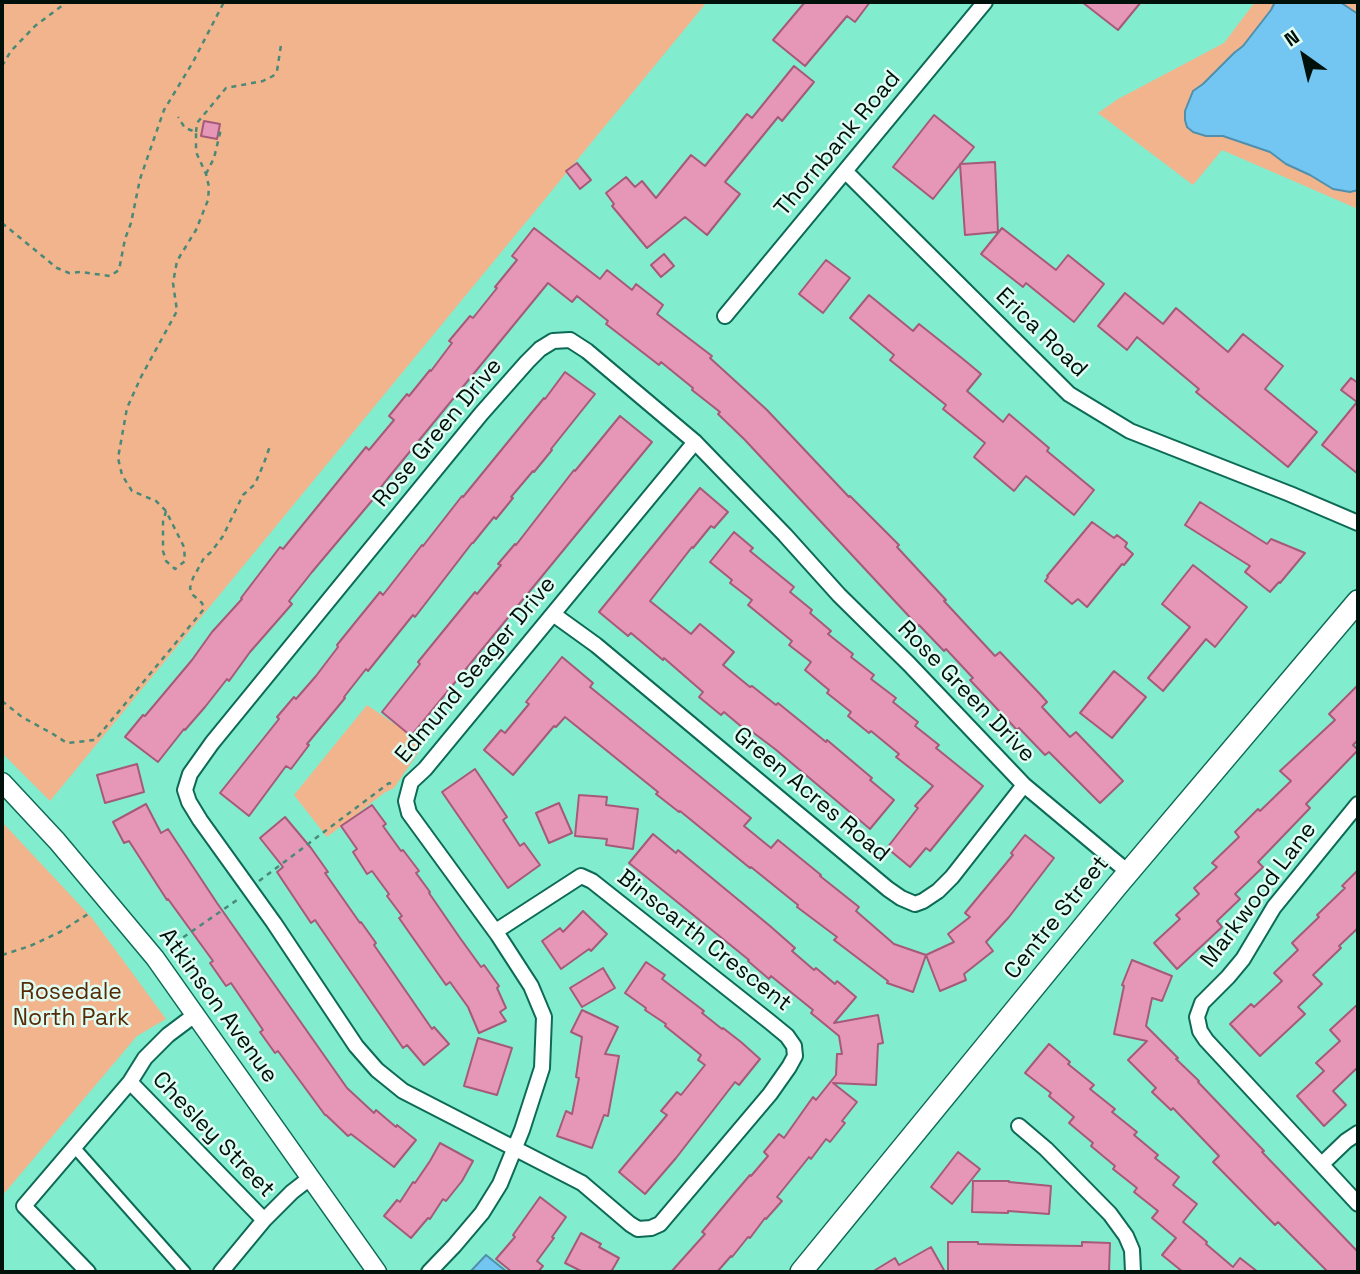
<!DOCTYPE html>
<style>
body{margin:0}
#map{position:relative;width:1360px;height:1274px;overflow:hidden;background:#82ecce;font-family:"Space Grotesk",sans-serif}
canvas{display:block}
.frame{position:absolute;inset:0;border:4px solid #00110b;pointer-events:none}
.north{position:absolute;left:1269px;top:21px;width:70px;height:70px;-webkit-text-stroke:5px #e0fdf3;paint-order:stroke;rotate:326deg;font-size:19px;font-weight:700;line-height:28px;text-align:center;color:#00110b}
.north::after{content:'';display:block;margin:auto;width:24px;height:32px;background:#00110b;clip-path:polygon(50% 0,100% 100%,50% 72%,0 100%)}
</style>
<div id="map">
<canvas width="1360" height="1274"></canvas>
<div class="frame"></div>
<div class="north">N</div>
</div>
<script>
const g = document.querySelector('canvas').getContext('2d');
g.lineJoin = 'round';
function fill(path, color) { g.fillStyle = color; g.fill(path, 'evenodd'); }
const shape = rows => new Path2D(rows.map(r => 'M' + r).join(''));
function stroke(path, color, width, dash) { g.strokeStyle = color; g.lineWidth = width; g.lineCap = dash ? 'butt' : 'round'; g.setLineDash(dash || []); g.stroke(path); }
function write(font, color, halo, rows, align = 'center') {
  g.font = font + ' "Space Grotesk",sans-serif'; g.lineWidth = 5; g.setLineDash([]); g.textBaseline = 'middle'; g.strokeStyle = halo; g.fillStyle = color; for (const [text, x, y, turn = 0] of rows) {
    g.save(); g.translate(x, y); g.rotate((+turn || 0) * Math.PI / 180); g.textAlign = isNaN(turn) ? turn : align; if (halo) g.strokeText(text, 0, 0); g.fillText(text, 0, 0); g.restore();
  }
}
const green = shape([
 [2,2,707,2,50,801,2,753],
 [1255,2,1358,2,1358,209,1222,150,1193,185,1098,113,1118,99,1224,43],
 [367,705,424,744,394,788,384,793,327,837,294,795],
 [2,822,92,918,166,1019,137,1036,2,1196]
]);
const water = shape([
 [1275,2,1340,2,1358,14,1358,190,1350,192,1333,189,1310,175,1286,164,1270,152,1223,136,1206,136,1193,132,1187,127,1185,120,1185,111,1193,91,1203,84,1234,53,1243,46,1271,10,1275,2],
 [486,1255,507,1272,470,1272,486,1255]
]);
const building = shape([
 [805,2,870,2,855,22,847,16,805,66,773,40,805,2],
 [1082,2,1141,2,1118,30,1082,2],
 [794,66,814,82,782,121,778,117,725,182,740,194,707,235,685,217,647,248,612,206,614,204,606,193,626,177,635,187,642,181,656,198,691,155,705,166,747,114,752,118,794,66],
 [934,115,974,147,933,199,893,167,934,115],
 [204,121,220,124,217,139,201,136,204,121],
 [995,162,998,232,965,235,960,164,995,162],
 [577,163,591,180,580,189,566,171,577,163],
 [534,228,600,279,607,270,632,290,636,284,663,305,657,314,712,356,710,358,767,410,849,497,850,496,899,545,897,547,946,600,944,601,995,656,1000,652,1039,693,1047,702,1042,707,1070,737,1076,732,1123,781,1100,803,1049,752,1045,755,1019,728,1017,730,970,680,973,678,946,649,944,651,919,625,918,626,745,440,718,414,720,412,692,390,693,388,661,362,659,365,606,324,608,321,577,296,572,302,548,283,389,477,374,496,375,497,312,572,289,601,292,604,250,652,229,681,227,679,205,707,185,730,184,729,158,762,125,737,143,715,145,716,192,660,212,632,242,599,241,598,280,547,283,549,366,447,369,450,394,420,389,416,407,394,409,396,430,370,431,371,452,343,449,341,470,316,473,318,497,288,495,287,517,260,512,256,534,228],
 [1002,228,1056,270,1068,255,1104,284,1074,322,1026,283,1023,287,981,254,1002,228],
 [664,254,674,266,661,277,651,265,664,254],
 [826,260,850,278,823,313,799,294,826,260],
 [1125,293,1163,324,1176,308,1228,352,1243,334,1283,366,1265,389,1317,432,1288,467,1196,392,1199,389,1137,337,1127,350,1098,326,1125,293],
 [869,295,913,331,919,324,963,359,981,374,967,391,1003,422,1009,414,1049,448,1047,451,1094,490,1074,515,1026,476,1014,491,974,457,985,443,943,409,946,405,890,360,894,355,850,318,869,295],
 [565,372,595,394,551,449,552,450,534,472,533,471,511,497,513,498,496,519,494,517,473,543,472,543,415,617,413,615,368,671,366,669,344,697,345,698,307,744,309,745,291,769,286,766,249,816,220,793,279,719,277,717,294,697,296,699,316,676,338,647,337,645,358,619,380,592,383,595,422,545,423,546,462,496,463,497,525,421,544,398,545,399,565,372],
 [1351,378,1358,383,1358,474,1322,445,1357,402,1341,390,1351,378],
 [620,416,652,442,411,736,382,712,420,664,418,662,475,592,477,594,501,565,498,564,515,544,516,545,574,470,575,471,620,416],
 [700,488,728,512,714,528,711,526,693,548,692,547,650,601,691,634,700,624,734,652,723,665,750,687,752,686,776,705,778,703,826,742,827,740,872,778,870,780,894,800,870,829,775,749,751,731,749,733,724,712,721,715,699,697,703,692,664,658,663,660,631,633,628,636,599,612,700,488],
 [1200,502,1267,544,1271,539,1305,553,1280,583,1279,582,1270,592,1245,572,1250,566,1185,525,1200,502],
 [1092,522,1114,538,1117,535,1126,542,1127,543,1125,547,1133,554,1124,565,1122,564,1087,607,1078,599,1072,604,1045,581,1048,577,1047,576,1092,522],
 [734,532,753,548,750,551,794,587,790,592,812,610,810,613,831,631,828,634,853,654,851,657,874,675,871,679,896,698,893,702,918,722,915,726,939,745,936,748,983,786,930,851,926,848,910,867,887,848,918,808,915,806,933,786,896,757,899,754,871,731,869,733,848,716,851,712,827,693,829,690,805,670,811,662,789,645,792,641,748,605,752,600,730,583,732,580,710,562,734,532],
 [1193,565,1247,607,1215,647,1206,639,1163,691,1148,678,1190,627,1162,604,1193,565],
 [562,657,593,683,590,687,751,818,744,826,771,848,778,840,821,875,820,876,859,907,856,911,894,944,926,955,913,992,887,983,888,981,834,940,837,937,797,907,798,905,751,867,750,868,680,811,679,812,656,794,658,792,565,717,556,727,554,726,513,775,484,750,501,730,505,733,529,704,526,702,562,657],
 [1114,671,1146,697,1112,738,1080,713,1114,671],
 [1358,685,1358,740,1353,745,1358,750,1306,804,1310,808,1258,862,1263,867,1235,894,1240,899,1217,921,1222,927,1177,969,1154,943,1180,919,1176,915,1199,894,1194,888,1217,867,1212,863,1239,837,1235,832,1258,809,1260,811,1291,781,1280,771,1335,720,1329,714,1358,685],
 [137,764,144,792,105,803,97,775,137,764],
 [475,769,507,817,503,820,520,846,524,843,540,865,508,888,442,792,475,769],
 [579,795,607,797,606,805,638,809,633,849,606,845,607,839,575,836,579,795],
 [559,803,572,833,549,843,536,813,559,803],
 [146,804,161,833,168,829,217,903,347,1088,374,1113,376,1110,396,1127,397,1125,416,1140,394,1167,351,1134,348,1136,326,1115,325,1115,278,1051,275,1053,260,1032,263,1030,231,983,226,986,210,963,213,961,168,899,167,900,129,841,124,843,113,822,146,804],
 [372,805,386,824,383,826,401,851,403,850,419,871,416,873,430,892,429,893,460,938,481,967,484,965,499,986,497,988,506,1008,500,1012,506,1021,479,1033,468,1007,450,982,446,985,399,918,402,916,387,896,389,894,372,871,367,874,353,852,357,849,341,826,372,805],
 [285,817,311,848,328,872,325,873,360,923,361,922,376,943,374,945,432,1029,434,1027,449,1044,424,1065,407,1045,403,1048,315,920,311,923,277,872,283,867,260,838,285,817],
 [653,834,676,853,678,850,770,926,795,948,792,951,814,970,816,968,835,984,837,981,856,997,834,1023,878,1015,883,1043,878,1044,876,1085,833,1083,857,1102,842,1121,845,1123,830,1142,826,1139,811,1159,809,1157,777,1197,782,1201,766,1219,765,1218,750,1238,748,1237,732,1257,731,1256,717,1272,671,1272,705,1234,702,1232,733,1195,750,1175,751,1176,768,1156,764,1152,779,1134,784,1138,813,1097,816,1100,836,1075,837,1054,842,1054,839,1036,811,1013,813,1010,771,976,769,979,748,961,749,960,629,863,653,834],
 [1025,835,1054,858,1009,917,986,942,993,951,964,974,966,980,940,991,926,955,954,942,948,934,970,917,965,913,1013,855,1011,853,1025,835],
 [1358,870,1358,928,1339,946,1341,948,1313,975,1322,984,1298,1007,1305,1014,1260,1056,1230,1024,1251,1004,1254,1007,1282,981,1274,973,1298,950,1292,943,1319,917,1317,915,1345,888,1342,886,1358,870],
 [583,911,607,934,591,951,589,949,561,969,542,941,560,928,563,932,583,911],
 [1132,960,1172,976,1162,1001,1152,998,1146,1026,1178,1058,1176,1059,1199,1081,1198,1082,1264,1151,1262,1152,1358,1252,1358,1272,1328,1272,1278,1222,1275,1225,1213,1162,1219,1156,1173,1108,1171,1110,1152,1092,1156,1088,1128,1060,1147,1041,1114,1034,1124,986,1122,985,1132,960],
 [646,962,665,975,662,979,704,1011,702,1013,722,1029,723,1028,741,1042,760,1059,739,1085,735,1082,676,1158,645,1194,619,1172,667,1115,661,1111,677,1092,681,1095,705,1065,698,1060,701,1055,665,1026,666,1024,645,1010,646,1008,625,993,646,962],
 [603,968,615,988,582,1007,570,988,603,968],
 [1358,1004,1358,1067,1333,1091,1346,1105,1324,1126,1297,1096,1324,1071,1316,1063,1340,1041,1330,1030,1358,1004],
 [582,1010,618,1027,605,1054,619,1056,608,1116,604,1115,592,1148,557,1136,566,1111,572,1114,579,1078,576,1077,582,1037,571,1032,582,1010],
 [478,1038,512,1048,497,1095,464,1086,478,1038],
 [1049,1044,1070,1062,1068,1064,1094,1085,1090,1089,1115,1109,1112,1112,1137,1132,1134,1135,1158,1155,1155,1158,1179,1177,1173,1185,1197,1204,1183,1222,1207,1242,1206,1244,1233,1267,1240,1258,1258,1272,1183,1272,1162,1255,1176,1238,1152,1218,1158,1211,1134,1192,1137,1188,1113,1169,1115,1166,1091,1146,1093,1143,1069,1123,1074,1117,1049,1096,1051,1093,1025,1073,1049,1044],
 [440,1143,473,1161,462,1181,446,1201,443,1199,430,1219,428,1218,411,1238,384,1216,397,1200,400,1202,413,1182,415,1183,430,1161,440,1143],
 [958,1152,980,1169,952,1204,931,1187,958,1152],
 [973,1181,1009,1181,1009,1182,1051,1186,1049,1214,1008,1211,1008,1213,972,1212,973,1181],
 [540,1197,566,1217,552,1237,554,1238,537,1261,543,1266,538,1272,512,1272,496,1259,515,1237,513,1235,540,1197],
 [581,1233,601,1244,599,1247,619,1258,611,1272,583,1272,565,1263,581,1233],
 [948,1242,978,1242,978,1244,1017,1245,1082,1246,1082,1242,1110,1243,1109,1272,948,1272,948,1242],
 [931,1247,945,1272,872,1272,895,1258,899,1265,931,1247]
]);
const path = shape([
 [2,66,11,51,35,26,67,2],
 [196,132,197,123,226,88,263,81,273,76,277,71,281,45],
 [206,174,214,158,221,129],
 [2,223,57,268,69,273,81,272,110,276,119,270,125,239,131,223,140,179,164,110,193,62,224,2],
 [166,511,163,522,163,551,166,561,175,569,185,561,184,547,166,511,156,501,132,491,122,475,118,458,127,408,141,377,177,311,173,283,177,261,196,230,208,200,209,187,206,174,196,152,196,132,185,128,178,117],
 [2,701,22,717,53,734,67,743,95,740,204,609,202,603,193,595,190,588,193,578,204,558,211,552,223,536,243,495,255,484,264,463,270,446],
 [259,881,389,783,394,785],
 [175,943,237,900],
 [2,955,30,946,60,932,88,914]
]);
const pedestrian = shape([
 [75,1148,185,1272]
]);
const minor = shape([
 [845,171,1069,394,1130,431,1290,494,1358,523],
 [725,316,985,2],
 [553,614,596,645,888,889,901,898,915,904,923,901,938,891,952,877,1024,785],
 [1358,804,1274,907,1243,959,1228,977,1202,1003,1197,1017,1200,1031,1206,1040,1358,1204],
 [496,931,581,876,592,881,770,1022,787,1036,794,1046,795,1056,789,1067,770,1094,660,1224,651,1228,638,1229,630,1224,582,1183,403,1091,377,1070,356,1046,274,923,200,820,189,802,185,790,190,774,212,743,481,414,527,362,540,349,553,341,570,340,587,351,695,442,785,535,839,595,909,664,1024,785,1128,872],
 [130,1082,264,1220],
 [1019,1126,1046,1149,1110,1214,1126,1236,1132,1250,1133,1272],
 [1322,1164,1346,1141,1358,1133],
 [88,1272,24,1206,130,1082,145,1058,168,1035,196,1014],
 [221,1272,264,1220,292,1192,310,1178],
 [429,1272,454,1246,482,1213,500,1184,522,1130,542,1068,544,1017,531,986,498,935,409,813,406,801,411,782,425,769,695,442]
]);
const tertiary = shape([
 [2,782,57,841,155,958,377,1272]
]);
const secondary = shape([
 [801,1272,1116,887,1358,601]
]);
const streetNames = [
 ["Thornbank Road",838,144,-50],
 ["Erica Road",1041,333,44],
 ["Rose Green Drive",438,433,-50],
 ["Edmund Seager Drive",476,670,-50],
 ["Rose Green Drive",966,692,46],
 ["Green Acres Road",811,795,40],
 ["Markwood Lane",1259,895,-53],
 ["Centre Street",1057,918,-51],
 ["Binscarth Crescent",704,941,38],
 ["Atkinson Avenue",218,1006,54],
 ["Chesley Street",213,1135,46]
];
const parkNames = [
 ["Rosedale",71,993],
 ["North Park",71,1019]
];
fill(green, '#f2b48c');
fill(water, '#72c6f1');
stroke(water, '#5090ac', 2);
fill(building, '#e697b8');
stroke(building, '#a6597b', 2);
stroke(pedestrian, '#0d6a56', 14);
stroke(minor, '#0d6a56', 18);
stroke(tertiary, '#0d6a56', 21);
stroke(secondary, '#0d6a56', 24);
stroke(path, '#488a77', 2.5, [5, 5]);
stroke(pedestrian, '#fff', 10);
stroke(minor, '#fff', 14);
stroke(tertiary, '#fff', 18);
stroke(secondary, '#fff', 21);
write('23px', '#00110b', '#e0fdf3', streetNames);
write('23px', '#562a07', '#e0fdf3', parkNames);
</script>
